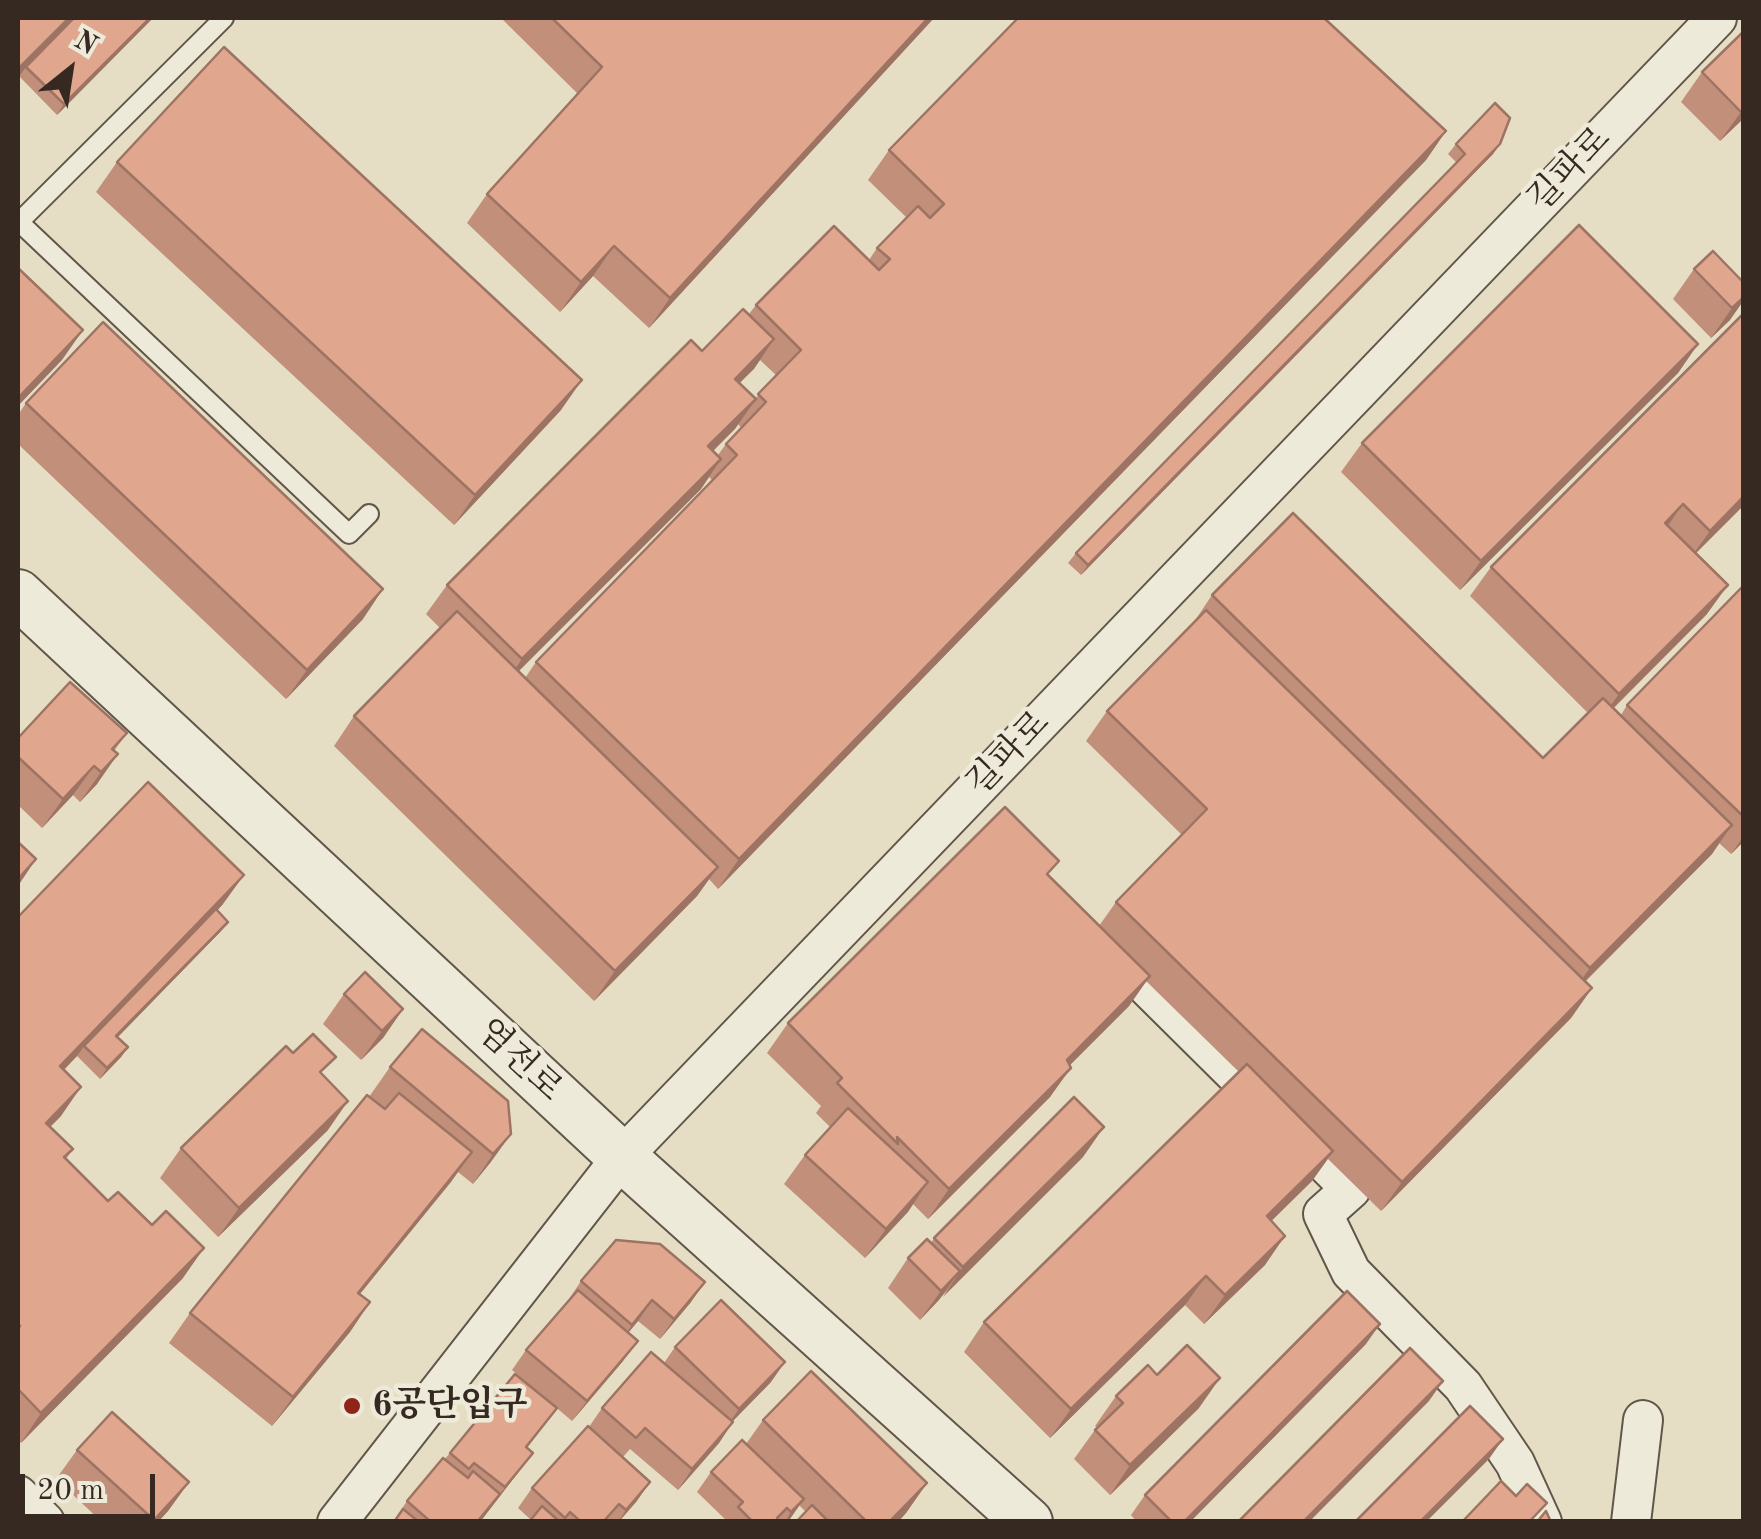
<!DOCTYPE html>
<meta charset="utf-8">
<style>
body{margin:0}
#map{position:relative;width:1761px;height:1539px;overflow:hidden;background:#e5dec4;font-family:"Old Standard TT",serif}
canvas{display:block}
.frame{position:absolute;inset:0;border:20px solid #352922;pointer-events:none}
.north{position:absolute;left:20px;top:20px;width:100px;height:100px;-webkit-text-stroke:8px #eeead9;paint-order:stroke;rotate:30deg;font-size:28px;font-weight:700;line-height:40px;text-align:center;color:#352922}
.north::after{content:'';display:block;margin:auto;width:35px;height:45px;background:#352922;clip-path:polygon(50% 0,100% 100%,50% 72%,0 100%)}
.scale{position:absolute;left:20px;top:1474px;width:135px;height:45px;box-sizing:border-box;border:5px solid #352922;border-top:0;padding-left:12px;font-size:30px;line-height:35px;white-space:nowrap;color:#352922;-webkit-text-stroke:8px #eeead9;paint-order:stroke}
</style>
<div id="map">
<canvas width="1761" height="1539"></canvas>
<div class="frame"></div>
<div class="north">N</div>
<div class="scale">20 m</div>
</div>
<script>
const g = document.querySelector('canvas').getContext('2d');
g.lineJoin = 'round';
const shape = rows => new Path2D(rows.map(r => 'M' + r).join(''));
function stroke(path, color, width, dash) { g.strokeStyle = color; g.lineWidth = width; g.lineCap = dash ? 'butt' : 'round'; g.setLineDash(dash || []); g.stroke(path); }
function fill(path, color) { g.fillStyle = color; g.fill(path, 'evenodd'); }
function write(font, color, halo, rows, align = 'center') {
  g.font = font + ' "Old Standard TT","Noto Serif KR",serif'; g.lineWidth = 9; g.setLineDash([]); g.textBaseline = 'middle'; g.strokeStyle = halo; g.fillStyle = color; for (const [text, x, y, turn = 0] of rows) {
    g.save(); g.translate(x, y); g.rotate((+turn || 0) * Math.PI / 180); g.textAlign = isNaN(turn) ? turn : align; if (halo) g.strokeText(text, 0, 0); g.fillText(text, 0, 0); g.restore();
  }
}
const service = shape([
 [18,221,349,534,369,514],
 [19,222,224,18]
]);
const minor = shape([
 [1107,947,1351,1189,1323,1214,1351,1272,1463,1386,1515,1463,1542,1522],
 [18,1495,45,1522],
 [337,1522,622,1157,1717,18],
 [1631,1522,1643,1420]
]);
const tertiary = shape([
 [18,594,622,1157,1028,1522]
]);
const wall = shape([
 [18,18,153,18,57,115,19,76,18,78],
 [501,18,934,18,649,328,593,276,560,312,467,223,487,194,578,94],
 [1744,31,1744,118,1720,141,1681,102,1702,72],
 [1446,131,1426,160,718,889,709,879,697,896,594,1001,334,746,354,716,440,628,426,614,447,585,702,351,749,314,756,305,869,260,877,248,907,218,868,180,889,150],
 [760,360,776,375,755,399,740,383],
 [738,424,741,428,726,444,718,455,713,451],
 [709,477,713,481,536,662,525,678,518,671,701,489],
 [1456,144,1500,144,1493,154,1081,575,1068,563,1076,553,1457,163,1448,154],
 [117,162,561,410,454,525,96,192],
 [1694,269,1744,283,1730,320,1711,338,1673,299],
 [1744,313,1744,505,1696,553,1707,614,1614,708,1621,715,1627,705,1744,585,1744,841,1731,854,1719,843,1712,854,1585,982,1592,988,1571,1018,1381,1211,1328,1159,1312,1181,1271,1221,1265,1265,1204,1324,1185,1305,1050,1438,964,1352,984,1322,1239,1072,1146,981,1129,1006,1070,1065,1050,1097,928,1219,913,1204,865,1258,784,1184,805,1155,830,1127,816,1113,821,1106,767,1053,788,1023,1049,876,1099,926,1116,902,1182,835,1086,741,1107,711,1192,625,1212,595,1543,758,1588,713,1470,596,1491,567],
 [1698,344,1678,373,1460,590,1341,472,1362,443],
 [26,403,363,619,286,699,18,444,18,415],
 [127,733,114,751,97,784,80,802,73,795,42,828,18,805,18,738],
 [223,904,217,911,220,932,118,1037,128,1047,121,1057,100,1079,77,1056,64,1070,61,1116,50,1127,73,1149,66,1159,183,1278,21,1443,18,1439,18,917],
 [344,994,403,1009,383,1038,361,1060,323,1024],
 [293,1053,323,1075,328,1130,218,1237,160,1178,181,1148],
 [390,1067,511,1134,490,1163,473,1184,458,1172,360,1294,370,1302,350,1332,272,1426,169,1343,190,1313,369,1097],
 [1083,1157,942,1296,920,1320,888,1288,908,1258,931,1243,934,1238],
 [581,1281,691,1302,660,1339,638,1321,628,1333,623,1361,572,1421,512,1370,526,1350,567,1302],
 [1366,1344,1190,1522,1137,1522,1131,1515,1145,1495],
 [675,1347,771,1382,732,1422,719,1443,678,1490,630,1449,623,1457,650,1482,636,1502,619,1522,529,1522,530,1519,518,1508,532,1488,589,1427,602,1408,664,1363],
 [1157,1375,1199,1408,1110,1495,1074,1459,1097,1427,1095,1426,1116,1396],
 [557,1408,527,1448,533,1453,480,1522,393,1522,407,1501,450,1453],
 [763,1420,927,1483,906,1513,898,1522,796,1522,806,1512,799,1505,787,1522,728,1522,697,1492,711,1472,746,1444],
 [77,1450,189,1482,168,1511,158,1522,102,1522,56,1479]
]);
const shadedWall = shape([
 [69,18,77,18,26,67,18,78,18,69],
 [150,18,153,18,57,115,64,104],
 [928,18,934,18,649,328,670,298],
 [1744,109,1744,118,1720,141,1741,112],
 [1446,131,1426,160,718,889,739,859],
 [1500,144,1493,154,1081,575,1088,565],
 [614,246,593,276,560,312,581,282],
 [1744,297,1744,300,1730,320,1711,338,1732,308],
 [83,330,62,360,18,406,18,398],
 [774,339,754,369,714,408,735,379],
 [1698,344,1678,373,1460,590,1481,561],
 [582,380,561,410,454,525,475,495],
 [756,399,735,429,688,476,708,446],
 [721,459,701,489,501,689,522,659],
 [1744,496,1744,505,1689,560,1710,531],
 [1683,504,1662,534,1665,523],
 [1728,585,1707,614,1598,723,1619,694],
 [383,589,363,619,286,699,307,670],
 [118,754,97,784,80,802,101,772],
 [94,766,73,795,42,828,63,799],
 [1732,825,1712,854,1569,997,1590,968],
 [1744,836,1744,841,1731,854],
 [36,859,18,886,18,879],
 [718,867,697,896,594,1001,615,971],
 [244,875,223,904,86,1047,84,1046,77,1056,39,1095,60,1066],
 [228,922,220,932,109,1046,116,1036],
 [1150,976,1129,1006,1046,1089,1067,1060],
 [1592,988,1571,1018,1381,1211,1402,1182],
 [403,1009,383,1038,361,1060,382,1031],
 [128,1047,121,1057,100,1079,107,1068],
 [1071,1068,1050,1097,928,1219,949,1189],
 [81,1087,61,1116,25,1152,46,1123],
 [348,1101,328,1130,218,1237,239,1208],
 [1104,1127,1083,1157,943,1297,963,1267],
 [511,1134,490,1163,473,1184,493,1154],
 [1333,1151,1312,1181,1246,1246,1267,1216],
 [472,1152,451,1182,337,1322,358,1293],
 [928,1182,908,1212,865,1258,886,1229],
 [1285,1236,1265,1265,1204,1324,1225,1295],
 [204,1248,183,1278,21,1443,41,1413],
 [960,1271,939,1300,920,1320,941,1291],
 [1206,1276,1185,1305,1050,1438,1071,1409],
 [705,1282,691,1302,660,1339,674,1319],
 [652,1300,638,1321,618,1345,632,1325],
 [370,1302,350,1332,272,1426,293,1397],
 [1380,1324,1366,1344,1190,1522,1184,1522],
 [638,1341,623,1361,572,1421,587,1401],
 [785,1362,771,1382,725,1429,739,1409],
 [1220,1378,1199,1408,1110,1495,1130,1465],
 [1443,1381,1429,1401,1309,1522,1303,1522],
 [733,1422,719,1443,678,1490,692,1469],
 [1503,1439,1489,1459,1426,1522,1420,1522],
 [533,1453,480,1522,477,1522,499,1495],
 [189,1482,168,1511,158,1522,152,1522],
 [650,1482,636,1502,618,1522,626,1510],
 [927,1483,906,1513,898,1522,889,1522],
 [804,1499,790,1519,785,1522,791,1512]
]);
const building = shape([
 [18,18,69,18,18,69,18,18],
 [74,18,150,18,64,104,26,67,74,18],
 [552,18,928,18,670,298,614,246,581,282,487,194,602,67,552,18],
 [1018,18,1324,18,1446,131,739,859,536,662,737,455,726,444,766,402,758,394,801,350,756,305,834,226,879,270,890,259,877,248,918,206,930,218,944,204,889,150,1018,18],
 [1744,31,1744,109,1741,112,1702,72,1744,31],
 [224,47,582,380,475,495,117,162,224,47],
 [1495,103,1510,118,1500,144,1088,565,1076,553,1465,154,1456,144,1495,103],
 [1579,225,1698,344,1481,561,1362,443,1579,225],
 [1713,251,1744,283,1744,297,1732,308,1694,269,1713,251],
 [18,268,83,330,18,398,18,268],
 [743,309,774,339,735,379,756,399,708,446,721,459,522,659,447,585,691,340,702,351,743,309],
 [1744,313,1744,496,1710,531,1683,504,1665,523,1728,585,1619,694,1491,567,1744,313],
 [103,322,383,589,307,670,26,403,103,322],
 [1293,513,1543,758,1603,698,1732,825,1590,968,1212,595,1293,513],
 [1744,585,1744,817,1627,705,1744,585],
 [1206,610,1592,988,1402,1182,1116,902,1207,809,1107,711,1206,610],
 [457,611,718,867,615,971,354,716,457,611],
 [70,682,127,733,112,749,118,754,101,772,94,766,63,799,18,757,18,738,70,682],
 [148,782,244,875,60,1066,81,1087,46,1123,73,1149,64,1157,108,1201,118,1192,152,1225,166,1211,204,1248,41,1413,18,1389,18,1328,20,1326,18,1324,18,917,148,782],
 [1005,807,1059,861,1047,874,1150,976,1067,1060,1071,1068,949,1189,897,1137,898,1144,837,1083,842,1078,788,1023,1005,807],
 [18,842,36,859,18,879,18,842],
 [216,909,228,922,116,1036,128,1047,107,1068,84,1046,216,909],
 [365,972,403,1009,382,1031,344,994,365,972],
 [422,1029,508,1101,511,1134,493,1154,390,1067,422,1029],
 [313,1034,336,1057,320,1072,348,1101,239,1208,181,1148,286,1046,293,1053,313,1034],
 [1247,1064,1333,1151,1267,1216,1285,1236,1225,1295,1206,1276,1071,1409,984,1322,1247,1064],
 [399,1093,472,1152,358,1293,370,1302,293,1397,190,1313,367,1095,385,1109,399,1093],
 [1074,1097,1104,1127,963,1267,934,1238,1074,1097],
 [848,1108,928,1182,886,1229,805,1155,848,1108],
 [927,1239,960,1271,941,1291,908,1258,927,1239],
 [616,1240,660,1244,705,1282,674,1319,652,1300,632,1325,581,1281,616,1240],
 [578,1290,638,1341,587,1401,526,1350,578,1290],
 [1347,1291,1380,1324,1184,1522,1172,1522,1145,1495,1347,1291],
 [721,1300,785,1362,739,1409,675,1347,721,1300],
 [1187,1345,1220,1378,1130,1465,1095,1430,1123,1403,1116,1396,1148,1365,1157,1375,1187,1345],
 [1410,1348,1443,1381,1303,1522,1238,1522,1410,1348],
 [651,1352,733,1422,692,1469,645,1428,636,1438,602,1408,651,1352],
 [811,1371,927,1483,889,1522,867,1522,763,1420,811,1371],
 [515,1374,557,1408,526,1447,533,1453,505,1487,474,1463,469,1469,450,1453,515,1374],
 [1470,1406,1503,1439,1420,1522,1355,1522,1470,1406],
 [112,1412,189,1482,154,1520,77,1450,112,1412],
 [588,1426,650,1482,626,1510,619,1504,603,1522,581,1522,570,1512,565,1518,532,1488,588,1426],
 [742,1440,804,1499,791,1512,787,1508,777,1518,780,1522,753,1522,738,1507,743,1502,711,1472,742,1440],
 [443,1458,468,1478,473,1471,500,1494,477,1522,431,1522,407,1501,443,1458],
 [1501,1481,1516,1496,1527,1484,1547,1503,1529,1522,1462,1522,1501,1481],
 [812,1505,829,1522,796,1522,812,1505],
 [542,1506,560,1522,529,1522,542,1506],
 [403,1509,419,1522,394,1522,403,1509],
 [1546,1511,1551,1522,1537,1522,1546,1511]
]);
const markers = [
 [352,1406,10,"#8f2418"]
];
const streetNames = [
 ["길파로",1570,170,-46],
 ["길파로",1009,754,-46],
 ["염전로",519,1061,43]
];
const poiNames = [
 ["6공단입구",372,1406]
];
stroke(service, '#61564a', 22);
stroke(minor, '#61564a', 42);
stroke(tertiary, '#61564a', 52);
stroke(service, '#eeead9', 18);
stroke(minor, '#eeead9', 38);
stroke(tertiary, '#eeead9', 48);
fill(wall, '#c18f7a');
fill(shadedWall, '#9d7463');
fill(building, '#e0a68e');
stroke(building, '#9d7463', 2.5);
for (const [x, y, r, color] of markers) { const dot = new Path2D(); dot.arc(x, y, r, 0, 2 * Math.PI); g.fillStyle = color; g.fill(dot); stroke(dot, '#eeead9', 4); }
write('35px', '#352922', '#eeead9', streetNames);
write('bold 35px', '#352922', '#eeead9', poiNames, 'left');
</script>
